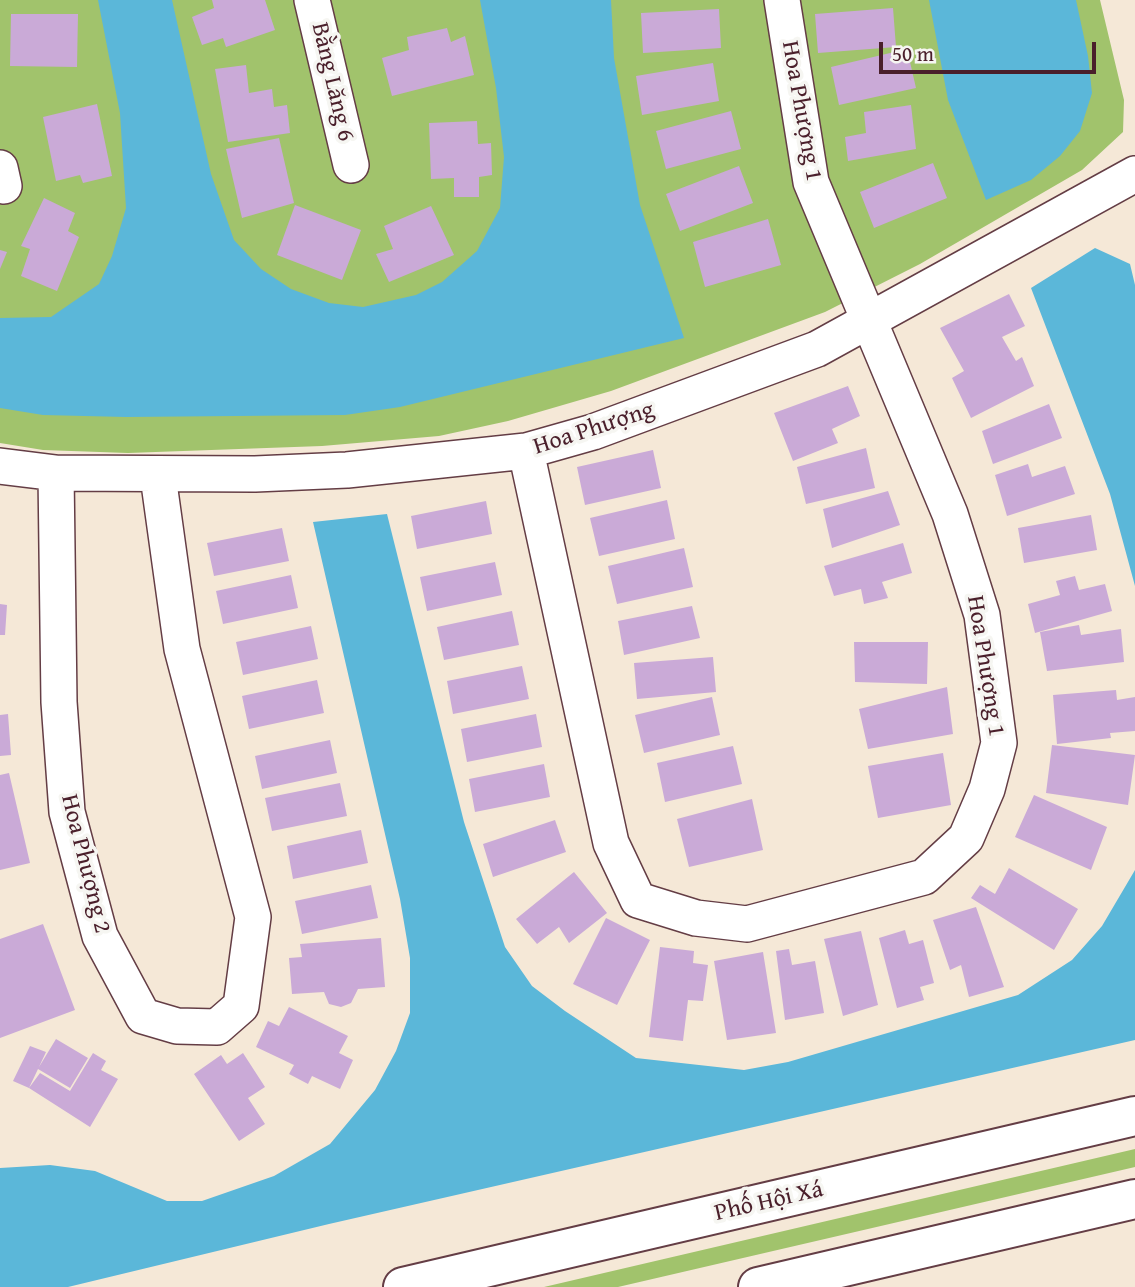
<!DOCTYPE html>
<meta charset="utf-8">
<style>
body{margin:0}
#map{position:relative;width:1135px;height:1287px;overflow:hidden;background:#f5e8d7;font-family:"Gentium Book Plus",serif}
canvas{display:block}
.scale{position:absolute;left:879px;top:42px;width:217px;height:32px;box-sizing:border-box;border:4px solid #4a1f2b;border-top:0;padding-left:9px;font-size:21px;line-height:24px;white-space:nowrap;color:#4a1f2b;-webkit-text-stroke:5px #f6f6f2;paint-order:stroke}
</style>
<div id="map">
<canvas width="1135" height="1287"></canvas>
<div class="scale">50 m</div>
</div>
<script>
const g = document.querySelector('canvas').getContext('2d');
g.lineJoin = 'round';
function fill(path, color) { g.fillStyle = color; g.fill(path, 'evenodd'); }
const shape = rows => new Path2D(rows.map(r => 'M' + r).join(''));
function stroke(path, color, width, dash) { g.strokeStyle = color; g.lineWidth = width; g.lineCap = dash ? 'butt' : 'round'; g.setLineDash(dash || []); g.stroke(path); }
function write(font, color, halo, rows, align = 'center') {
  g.font = font + ' "Gentium Book Plus",serif'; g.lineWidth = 7; g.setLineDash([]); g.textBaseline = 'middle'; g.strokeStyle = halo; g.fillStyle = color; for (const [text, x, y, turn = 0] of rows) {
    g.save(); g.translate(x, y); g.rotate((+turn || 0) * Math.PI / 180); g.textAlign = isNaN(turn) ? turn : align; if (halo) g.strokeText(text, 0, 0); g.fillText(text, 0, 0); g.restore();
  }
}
const green = shape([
 [0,0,1100,0,1124,100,1123,132,1082,170,920,264,825,312,611,391,508,421,439,436,322,446,128,453,43,450,0,443],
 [1135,1149,1135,1167,618,1287,544,1287]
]);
const water = shape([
 [98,0,172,0,211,174,234,240,261,269,291,289,329,303,363,307,416,295,442,282,477,251,500,208,504,157,496,88,480,0,611,0,614,58,640,205,684,338,400,407,345,415,126,417,43,415,0,408,0,318,51,317,99,284,112,256,126,208,120,113],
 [929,0,1076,0,1088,56,1092,93,1080,131,1060,156,1031,180,986,200,948,100],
 [1095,248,1130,264,1135,285,1135,586,1110,494,1031,288],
 [387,514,464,822,505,947,532,986,565,1011,636,1058,744,1070,788,1062,1018,995,1072,960,1102,926,1135,870,1135,1040,329,1224,68,1287,0,1287,0,1168,50,1165,95,1171,167,1201,202,1201,274,1176,330,1144,375,1090,396,1051,410,1013,410,958,400,899,313,522]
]);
const building = shape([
 [212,0,265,0,275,30,226,47,223,38,202,45,192,17,214,8],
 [893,8,896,47,818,53,815,14],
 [719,9,721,48,643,53,641,13],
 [11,14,78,14,77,67,10,66],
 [447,28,451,42,465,36,474,75,392,96,382,58,409,50,407,37],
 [907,49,916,88,839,105,831,67],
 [713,63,719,101,642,115,636,76],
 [246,65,249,93,272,89,274,107,287,105,290,133,228,142,215,69],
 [97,104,112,176,83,183,80,175,56,181,43,117],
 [911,105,916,149,848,161,845,137,866,133,864,112],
 [731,111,741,149,666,169,656,131],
 [477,121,478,144,491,143,492,175,479,177,479,197,454,197,454,178,431,179,429,123],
 [279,138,294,203,242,218,226,149],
 [933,163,947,198,874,228,860,192],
 [739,166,753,203,680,231,666,194],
 [44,198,75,213,68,231,79,237,57,291,21,276,30,249,21,246],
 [295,205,361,230,342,280,277,255],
 [431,206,454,255,389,282,376,254,393,249,384,226],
 [768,219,781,265,705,287,693,242],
 [0,250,7,252,0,269],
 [1009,294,1025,326,1002,337,1016,361,1022,357,1034,386,971,418,952,378,964,371,940,328],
 [848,386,860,416,832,429,838,443,793,461,774,413],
 [1049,404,1062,438,993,464,982,431],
 [866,448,875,488,806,504,797,467],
 [653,450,661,488,585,505,577,467],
 [1028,464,1032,477,1065,466,1075,494,1007,516,995,475],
 [888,491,900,525,832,548,823,509],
 [667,500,675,539,599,556,590,518],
 [486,501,492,534,417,549,411,516],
 [1091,515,1097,550,1024,563,1018,528],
 [282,528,289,561,214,576,207,543],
 [903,543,912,573,882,582,888,598,864,604,861,589,834,596,824,566],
 [684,548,693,587,617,604,608,566],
 [495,562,502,595,427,611,420,577],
 [291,575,298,608,223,624,216,591],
 [1075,576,1079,590,1105,584,1112,611,1035,633,1028,604,1060,595,1056,581],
 [0,604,7,605,5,635,0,635],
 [692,606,700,638,624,655,618,621],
 [512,611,519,645,444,660,437,627],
 [1079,625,1081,635,1121,629,1124,662,1047,671,1040,632],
 [311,626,318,659,243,675,236,642],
 [854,642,928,642,927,684,855,682],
 [713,657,716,692,637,699,634,663],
 [522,666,529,699,453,714,447,681],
 [317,680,324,713,249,729,242,696],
 [947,687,953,734,868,749,859,709],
 [1116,690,1117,700,1135,697,1135,731,1110,733,1111,738,1057,744,1053,695],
 [712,697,720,735,644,753,635,715],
 [8,714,11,755,0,756,0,715],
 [536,714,542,747,467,762,461,729],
 [330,740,337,773,262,789,255,756],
 [1052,745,1135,755,1128,805,1046,793],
 [733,746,742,784,665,802,657,763],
 [943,753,951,805,878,818,868,766],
 [544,764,550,797,475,812,469,779],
 [9,773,30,863,0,870,0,775],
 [340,783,347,816,272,831,265,798],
 [1034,795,1107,827,1091,870,1015,837],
 [752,799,763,850,689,867,677,819],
 [555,820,566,852,493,877,483,844],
 [361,830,368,863,293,879,287,846],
 [1009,868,1078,909,1054,950,971,898,980,885,995,894],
 [574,872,607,913,569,943,559,927,537,944,516,919],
 [371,885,378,918,302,934,295,901],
 [976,907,1004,987,969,997,961,965,950,970,933,920],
 [606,918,650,940,617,1005,573,984],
 [43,924,75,1010,0,1038,0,939],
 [905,930,909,944,923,940,934,983,920,987,924,1000,897,1008,879,938],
 [861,931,878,1005,843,1016,824,939],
 [381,938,385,987,358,989,351,1003,341,1007,329,1004,324,992,292,994,289,958,302,957,300,944],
 [660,947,694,951,693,963,708,965,703,1001,688,1000,683,1041,649,1037],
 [789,949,792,965,815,961,824,1013,785,1020,776,951],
 [763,952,776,1033,727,1040,714,961],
 [289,1007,348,1036,339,1053,353,1060,340,1089,312,1076,308,1084,289,1074,294,1065,256,1047,268,1021,279,1026],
 [56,1039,88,1058,70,1088,38,1069,29,1088,13,1081,30,1046,46,1052,39,1067],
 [93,1053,106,1061,101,1070,118,1079,90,1127,29,1088,40,1073,70,1091],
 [243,1053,265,1087,248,1098,265,1124,239,1141,194,1074,221,1055,227,1064]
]);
const street = shape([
 [312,0,351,165],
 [0,168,4,186],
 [526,451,611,843,638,900,696,918,747,924,924,877,966,838,987,789,999,743,982,615,950,514,811,182,782,0],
 [0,466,56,473,255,474,347,470,526,451,593,432,817,349,1135,174],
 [56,473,59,702,67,812,100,936,143,1016,177,1026,217,1027,241,1006,253,917,182,649,158,476]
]);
const secondary = shape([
 [403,1287,1135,1116],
 [758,1287,1135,1199]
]);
const streetNames = [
 ["Bằng Lăng 6",332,82,77],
 ["Hoa Phượng 1",801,111,80],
 ["Hoa Phượng",594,429,-18],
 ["Hoa Phượng 1",985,666,81],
 ["Hoa Phượng 2",85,864,76],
 ["Phố Hội Xá",769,1202,-13]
];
fill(green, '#a1c36c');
fill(water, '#5bb7d9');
fill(building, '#caaad7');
stroke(street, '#643d45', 38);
stroke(secondary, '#643d45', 42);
stroke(street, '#fff', 35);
stroke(secondary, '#fff', 38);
write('24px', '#4a1f2b', '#f6f6f2', streetNames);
</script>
